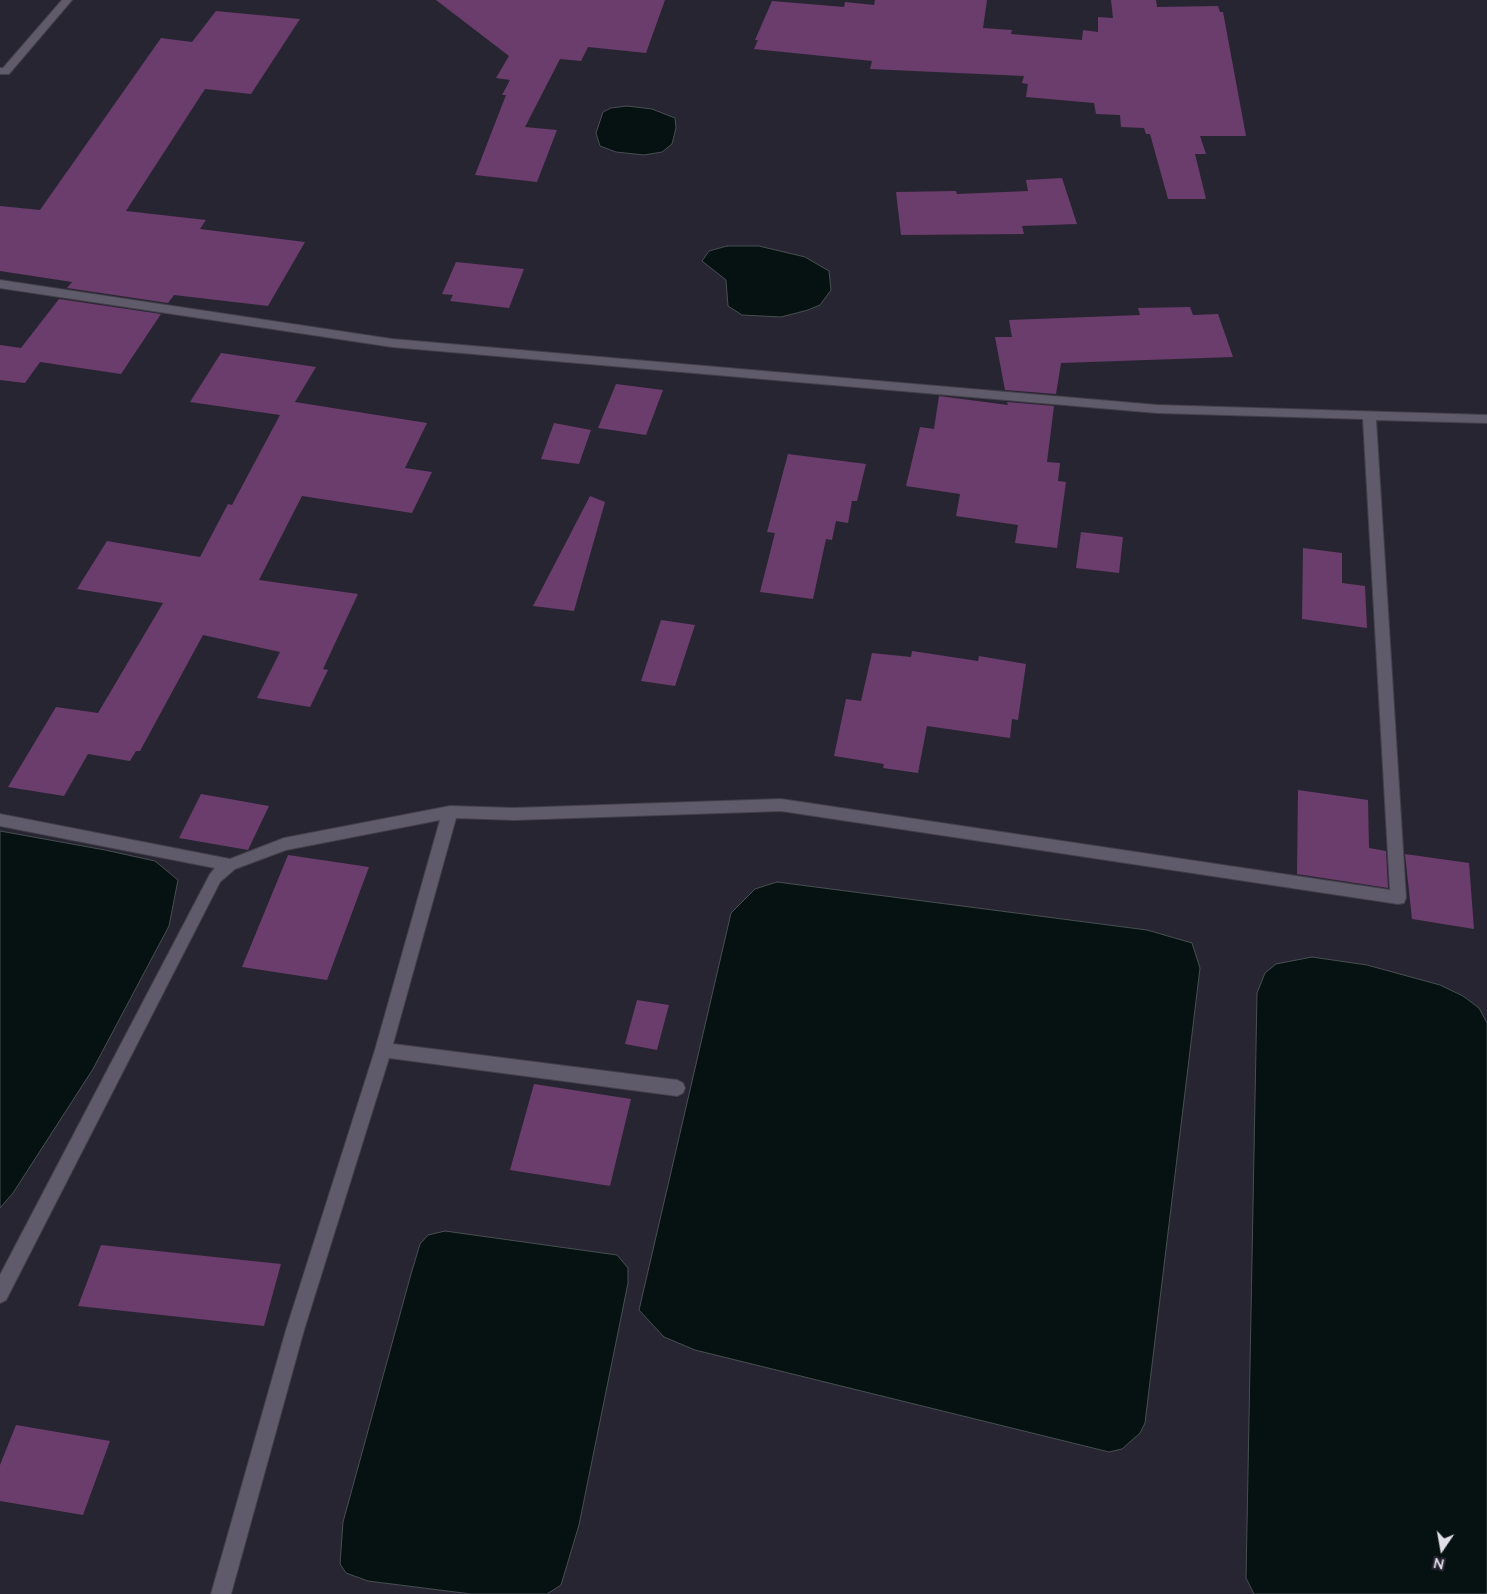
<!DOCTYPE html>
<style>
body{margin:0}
#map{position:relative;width:1487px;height:1594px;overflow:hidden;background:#282532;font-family:Mulish,sans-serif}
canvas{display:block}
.north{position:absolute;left:1417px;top:1524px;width:50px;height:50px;-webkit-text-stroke:4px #282532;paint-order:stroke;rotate:192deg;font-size:14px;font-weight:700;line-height:20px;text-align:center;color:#e0dee6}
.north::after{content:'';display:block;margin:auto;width:18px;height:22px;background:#e0dee6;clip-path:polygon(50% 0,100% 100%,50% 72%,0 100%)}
</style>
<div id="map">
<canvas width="1487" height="1594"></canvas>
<div class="north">N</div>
</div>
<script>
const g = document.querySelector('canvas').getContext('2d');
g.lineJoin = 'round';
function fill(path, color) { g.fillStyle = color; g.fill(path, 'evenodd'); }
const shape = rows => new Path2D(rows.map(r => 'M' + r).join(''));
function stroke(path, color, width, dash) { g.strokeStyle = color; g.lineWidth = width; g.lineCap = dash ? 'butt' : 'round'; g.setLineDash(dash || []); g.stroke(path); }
const water = shape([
 [627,106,652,109,675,118,676,128,672,144,662,152,644,155,616,152,600,146,596,133,603,112,611,108,627,106],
 [727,246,759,246,805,257,829,271,831,290,820,305,808,310,781,317,742,315,728,306,726,280,702,261,709,251,727,246],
 [0,831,105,850,155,861,178,880,169,926,93,1069,13,1193,0,1208,0,831],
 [777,882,1147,930,1192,943,1200,968,1145,1423,1140,1433,1122,1449,1109,1452,695,1350,664,1337,639,1310,731,913,755,889,777,882],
 [1312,957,1367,965,1440,985,1463,996,1479,1008,1487,1023,1487,1594,1254,1594,1246,1578,1257,993,1265,973,1276,964,1312,957],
 [445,1231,617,1255,628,1268,628,1283,579,1525,561,1585,547,1594,471,1594,368,1581,346,1573,340,1564,343,1522,411,1274,420,1244,428,1235,445,1231]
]);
const building = shape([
 [436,0,665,0,646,53,588,47,581,61,560,59,525,127,557,130,537,182,475,175,506,95,502,95,510,80,496,78,509,56],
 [875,0,987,0,983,28,1012,30,1011,34,1082,40,1083,30,1098,32,1098,17,1113,18,1111,0,1156,0,1157,7,1218,6,1220,12,1223,12,1246,136,1200,136,1206,154,1195,154,1206,199,1168,199,1150,134,1146,134,1144,128,1121,127,1120,115,1096,114,1094,103,1026,97,1028,84,1022,83,1024,76,870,69,872,61,754,49,758,40,755,40,772,1,844,7,845,2,874,5],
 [216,11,300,19,251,94,205,89,126,211,206,220,200,229,305,242,268,306,174,295,168,303,67,288,72,282,0,271,0,206,40,210,161,38,192,42],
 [1062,178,1077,224,1022,226,1024,234,901,235,896,192,956,191,957,194,1028,191,1026,180],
 [456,262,524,269,509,308,450,301,453,295,442,294],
 [59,299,161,314,121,374,40,362,25,383,0,380,0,345,21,348],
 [1190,307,1193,315,1218,314,1233,357,1061,363,1056,394,1005,390,995,337,1012,337,1009,320,1140,315,1138,308],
 [221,353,316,367,295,402,427,423,405,468,432,472,412,513,302,496,259,580,358,594,323,669,328,670,310,707,257,698,280,652,203,635,140,751,136,751,130,761,88,754,64,796,8,787,56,707,98,713,163,603,77,589,107,541,200,557,228,504,232,505,280,415,190,402],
 [616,384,663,390,646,435,598,428],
 [939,396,1008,405,1007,402,1054,406,1047,462,1060,463,1058,481,1066,482,1057,548,1015,543,1018,525,956,516,960,494,906,486,920,427,934,429],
 [554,423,591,430,579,464,541,459],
 [788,454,866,464,857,501,852,501,848,523,836,521,832,540,826,539,813,599,760,592,775,533,767,532],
 [590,496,605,502,574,611,533,606],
 [1081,532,1123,537,1119,573,1076,568],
 [1303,548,1342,553,1342,583,1365,586,1367,628,1302,619],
 [661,620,695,625,675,686,641,681],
 [912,651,978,661,979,656,1026,664,1018,720,1012,719,1010,738,927,726,918,773,883,768,884,764,834,756,846,699,861,701,872,653,911,657],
 [1298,790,1368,800,1369,848,1386,851,1388,888,1297,874],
 [201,794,269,806,248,850,179,838],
 [1405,854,1469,863,1474,929,1412,919],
 [288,855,369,867,327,980,242,967],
 [637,1000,669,1005,657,1050,625,1044],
 [534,1084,631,1099,610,1186,510,1170],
 [101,1245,281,1264,264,1326,78,1306],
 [16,1425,110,1441,83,1515,0,1501,0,1465]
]);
const minor = shape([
 [62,0,72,0,9,74,0,74,0,68,3,68,62,0],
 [0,280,392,339,1157,405,1487,415,1487,423,1376,420,1406,898,1404,903,1398,904,781,811,514,820,456,818,393,1044,677,1080,683,1083,685,1088,683,1093,677,1096,389,1058,304,1330,231,1594,211,1594,286,1330,375,1050,440,820,286,850,235,869,220,882,6,1300,0,1303,0,1275,210,874,215,868,0,826,0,814,230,859,284,838,450,806,514,808,781,799,1390,890,1363,419,1157,413,392,347,0,288,0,280]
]);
fill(water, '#061212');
stroke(water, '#474f52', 1);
fill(building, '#6a3d6c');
stroke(minor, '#43404a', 2);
fill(minor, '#5f5b6a');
</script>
